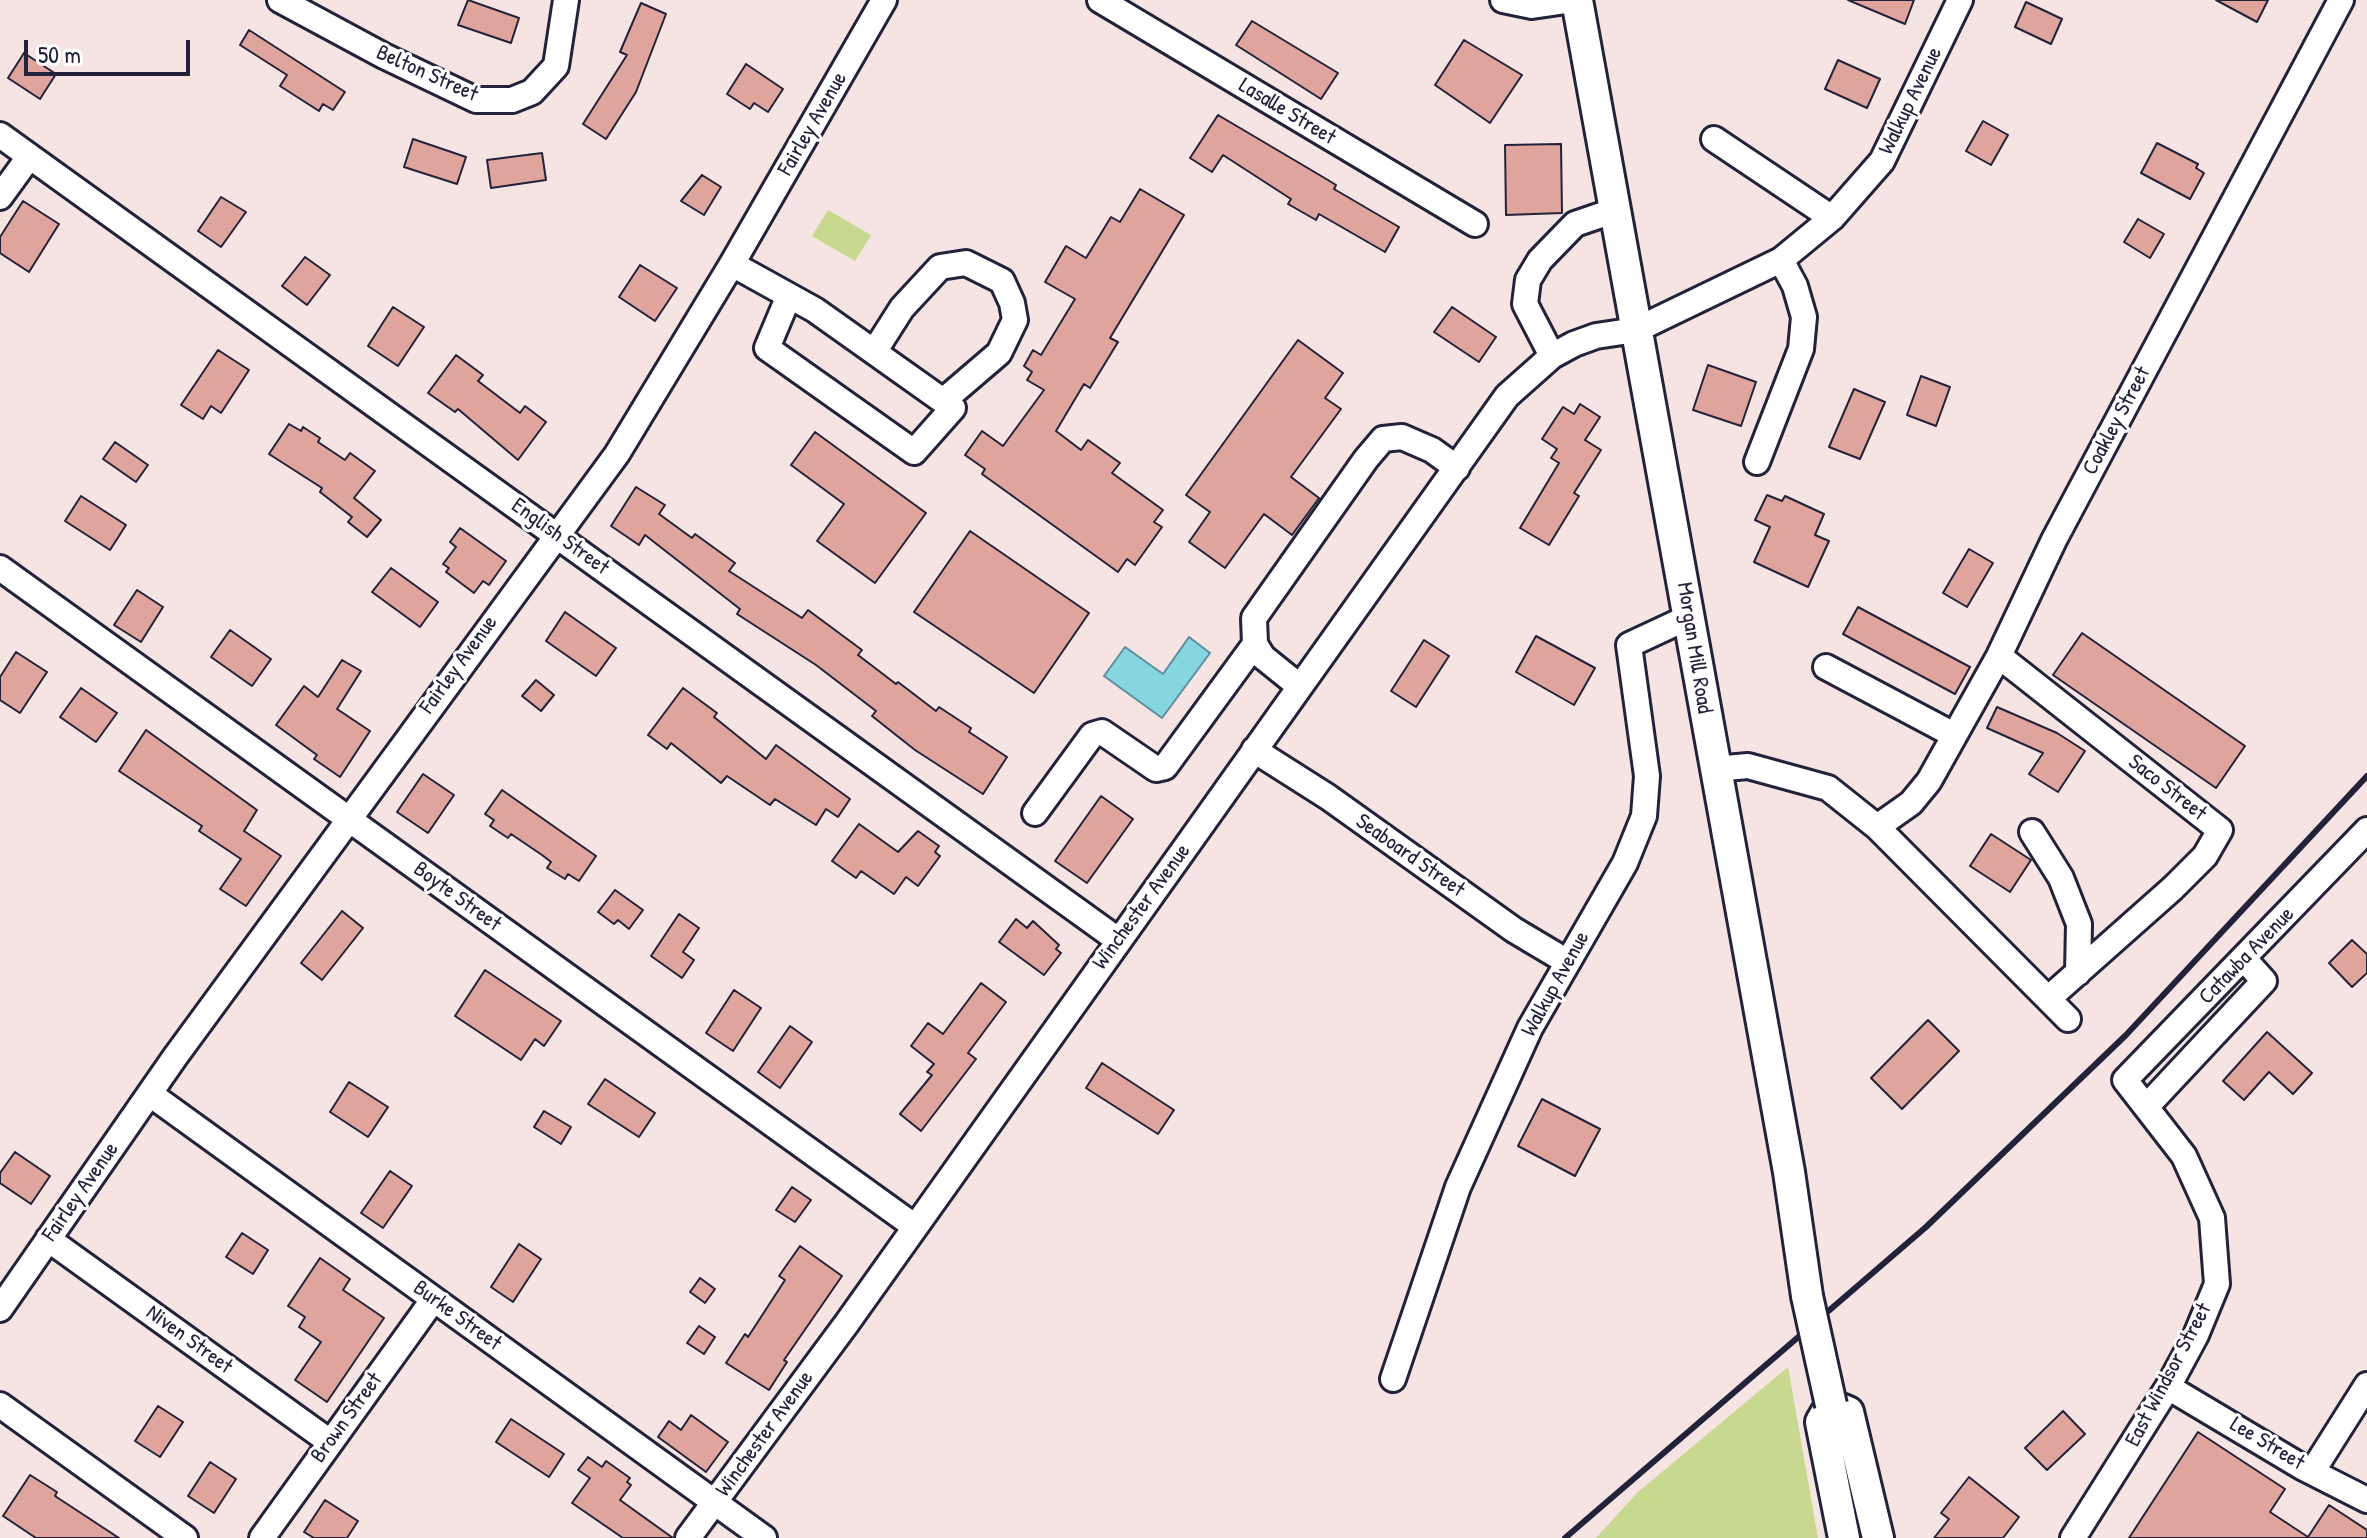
<!DOCTYPE html>
<style>
body{margin:0}
#map{position:relative;width:2367px;height:1538px;overflow:hidden;background:#f5e4e2;font-family:"Patrick Hand",sans-serif}
canvas{display:block}
.scale{position:absolute;left:24px;top:40px;width:166px;height:36px;box-sizing:border-box;border:4px solid #22223b;border-top:0;padding-left:10px;font-size:24px;line-height:28px;white-space:nowrap;color:#22223b;-webkit-text-stroke:6px #fff;paint-order:stroke}
</style>
<div id="map">
<canvas width="2367" height="1538"></canvas>
<div class="scale">50 m</div>
</div>
<script>
const g = document.querySelector('canvas').getContext('2d');
g.lineJoin = 'round';
function fill(path, color) { g.fillStyle = color; g.fill(path, 'evenodd'); }
const shape = rows => new Path2D(rows.map(r => 'M' + r).join(''));
function stroke(path, color, width, dash) { g.strokeStyle = color; g.lineWidth = width; g.lineCap = dash ? 'butt' : 'round'; g.setLineDash(dash || []); g.stroke(path); }
function write(font, color, halo, rows, align = 'center') {
  g.font = font + ' "Patrick Hand",sans-serif'; g.lineWidth = 6; g.setLineDash([]); g.textBaseline = 'middle'; g.strokeStyle = halo; g.fillStyle = color; for (const [text, x, y, turn = 0] of rows) {
    g.save(); g.translate(x, y); g.rotate((+turn || 0) * Math.PI / 180); g.textAlign = isNaN(turn) ? turn : align; if (halo) g.strokeText(text, 0, 0); g.fillText(text, 0, 0); g.restore();
  }
}
const green = shape([
 [828,210,871,235,855,261,812,236],
 [1788,1367,1818,1538,1596,1538,1637,1493]
]);
const water = shape([
 [1189,637,1210,653,1162,718,1104,676,1125,647,1163,674,1189,637]
]);
const building = shape([
 [468,0,519,18,511,43,458,25,468,0],
 [1848,0,1914,0,1905,24,1848,0],
 [2216,0,2268,0,2257,22,2216,0],
 [2026,2,2062,19,2051,44,2015,27,2026,2],
 [641,3,666,14,636,92,606,139,583,124,627,55,620,52,641,3],
 [1252,21,1338,73,1321,99,1236,45,1252,21],
 [249,30,345,92,333,110,323,104,319,111,280,86,287,75,240,45,249,30],
 [1464,40,1522,75,1490,123,1435,85,1464,40],
 [24,53,56,74,40,99,8,78,24,53],
 [1838,60,1880,79,1867,108,1825,89,1838,60],
 [746,64,783,89,768,112,754,103,750,109,727,94,746,64],
 [1218,115,1328,180,1336,185,1334,189,1399,227,1385,252,1319,214,1316,220,1288,204,1291,199,1223,155,1212,172,1190,158,1218,115],
 [1983,121,2008,135,1991,165,1966,151,1983,121],
 [413,139,466,157,457,184,404,167,413,139],
 [2157,143,2198,164,2196,168,2204,173,2190,199,2141,173,2157,143],
 [1561,144,1562,213,1506,215,1505,145,1561,144],
 [542,153,546,180,491,188,487,160,542,153],
 [702,175,721,187,704,215,681,201,702,175],
 [1140,189,1184,215,1110,338,1118,342,1090,388,1084,384,1056,431,1081,450,1088,440,1120,463,1112,473,1163,510,1154,522,1162,527,1135,565,1127,559,1118,572,982,474,985,469,965,455,982,431,1003,446,1044,390,1027,380,1032,372,1024,366,1033,350,1041,355,1075,299,1045,282,1066,246,1086,258,1111,217,1120,222,1140,189],
 [221,197,246,212,221,247,198,231,221,197],
 [23,201,59,224,29,272,0,253,0,237,23,201],
 [2138,219,2164,234,2150,258,2124,242,2138,219],
 [305,257,330,275,307,305,282,286,305,257],
 [640,265,677,288,655,321,619,297,640,265],
 [393,307,424,327,398,366,368,346,393,307],
 [1452,307,1496,337,1479,362,1434,332,1452,307],
 [1298,340,1343,373,1325,398,1341,409,1291,477,1319,498,1292,535,1264,514,1225,568,1189,542,1210,512,1186,495,1298,340],
 [218,350,249,370,221,413,211,406,203,419,181,405,218,350],
 [456,355,483,375,478,381,520,413,525,406,546,422,518,460,458,409,455,412,428,393,456,355],
 [1708,365,1756,382,1741,426,1693,410,1708,365],
 [1921,376,1950,387,1936,426,1907,415,1921,376],
 [1854,389,1885,402,1860,459,1829,447,1854,389],
 [1580,404,1600,417,1585,440,1601,450,1574,493,1579,496,1549,545,1520,528,1559,463,1551,458,1557,449,1542,439,1563,407,1574,414,1580,404],
 [289,424,301,431,303,427,320,438,318,442,345,460,350,453,375,471,354,498,381,520,367,537,348,522,352,517,320,492,322,488,269,454,289,424],
 [815,432,926,513,875,583,817,541,844,504,791,465,815,432],
 [115,442,148,465,136,482,103,459,115,442],
 [636,487,665,505,659,514,692,538,695,534,735,563,729,571,802,618,808,610,862,650,858,655,896,684,898,682,936,711,939,707,971,728,969,732,1007,757,983,794,915,750,872,716,876,711,816,665,737,614,740,609,645,535,639,545,611,526,636,487],
 [1767,495,1782,501,1785,496,1824,514,1815,535,1829,541,1808,587,1754,562,1770,527,1755,520,1767,495],
 [81,496,126,525,110,550,65,521,81,496],
 [460,528,506,561,489,585,483,581,474,593,446,572,449,568,443,564,456,547,450,542,460,528],
 [970,531,1089,613,1034,693,914,612,970,531],
 [1969,549,1993,563,1967,607,1943,593,1969,549],
 [391,568,438,602,420,627,372,592,391,568],
 [137,590,163,607,141,642,114,625,137,590],
 [1858,607,1970,667,1955,694,1843,634,1858,607],
 [565,612,616,648,596,676,546,641,565,612],
 [230,630,271,659,252,686,211,657,230,630],
 [2082,633,2245,746,2216,788,2053,675,2082,633],
 [1536,636,1595,668,1574,705,1516,672,1536,636],
 [1424,640,1449,656,1416,707,1391,691,1424,640],
 [16,652,47,672,20,713,0,700,0,677,16,652],
 [342,660,361,671,337,709,370,731,340,777,314,759,317,755,276,725,304,686,318,697,342,660],
 [536,680,554,695,541,711,522,696,536,680],
 [81,688,117,713,96,742,60,717,81,688],
 [683,688,717,713,714,717,766,759,776,745,850,799,838,817,826,809,816,825,775,799,770,805,727,776,721,783,671,743,667,749,648,735,683,688],
 [1997,707,2057,733,2085,751,2058,792,2029,774,2043,753,1987,728,1997,707],
 [146,730,257,810,244,831,281,856,246,906,220,889,241,859,199,831,202,826,119,771,146,730],
 [423,774,454,795,428,833,397,812,423,774],
 [502,790,596,856,579,881,568,874,565,879,547,868,551,862,542,855,511,834,508,838,490,826,494,820,485,814,502,790],
 [1101,796,1133,819,1087,883,1055,861,1101,796],
 [859,824,898,852,918,831,939,846,935,852,940,856,918,886,906,877,894,894,861,871,856,878,832,861,859,824],
 [1991,834,2031,860,2010,892,1970,866,1991,834],
 [615,890,643,910,629,929,618,920,614,924,598,912,615,890],
 [342,911,363,928,322,980,301,963,342,911],
 [679,914,699,928,683,952,694,960,682,978,651,956,679,914],
 [1016,919,1027,928,1033,921,1059,945,1056,949,1061,953,1044,975,999,942,1016,919],
 [2352,940,2367,954,2367,973,2352,987,2329,963,2352,940],
 [485,970,561,1021,544,1046,535,1039,521,1060,455,1016,485,970],
 [981,983,1006,1002,968,1053,976,1059,921,1131,900,1114,932,1075,927,1072,934,1064,911,1046,928,1023,943,1034,981,983],
 [734,990,761,1008,733,1051,706,1033,734,990],
 [1928,1020,1959,1051,1902,1109,1871,1078,1928,1020],
 [790,1026,812,1042,780,1088,758,1072,790,1026],
 [2267,1032,2312,1073,2293,1094,2269,1072,2244,1100,2223,1081,2267,1032],
 [1102,1063,1174,1110,1158,1134,1086,1088,1102,1063],
 [605,1079,655,1113,639,1137,588,1104,605,1079],
 [349,1082,388,1107,368,1137,330,1112,349,1082],
 [1542,1099,1600,1129,1575,1176,1518,1146,1542,1099],
 [544,1111,571,1127,561,1144,534,1127,544,1111],
 [15,1152,50,1176,31,1204,0,1183,0,1173,15,1152],
 [390,1171,412,1186,383,1228,361,1213,390,1171],
 [792,1187,811,1200,795,1222,776,1210,792,1187],
 [242,1233,268,1250,253,1274,226,1257,242,1233],
 [519,1244,541,1259,513,1302,491,1287,519,1244],
 [800,1246,842,1276,784,1360,787,1362,769,1390,726,1363,745,1334,748,1337,785,1280,779,1276,800,1246],
 [320,1258,350,1279,343,1290,384,1318,327,1402,295,1380,321,1342,299,1327,305,1317,288,1306,320,1258],
 [700,1278,715,1289,705,1303,690,1292,700,1278],
 [699,1326,715,1337,704,1354,687,1343,699,1326],
 [158,1406,183,1422,160,1457,135,1441,158,1406],
 [2063,1411,2085,1434,2047,1470,2025,1448,2063,1411],
 [691,1415,728,1442,706,1472,658,1437,669,1421,681,1430,691,1415],
 [511,1419,564,1454,549,1477,496,1442,511,1419],
 [2198,1432,2285,1489,2270,1512,2308,1537,2329,1505,2367,1530,2367,1538,2129,1538,2198,1432],
 [588,1457,602,1467,606,1461,630,1478,627,1482,631,1485,620,1500,673,1538,623,1538,572,1503,590,1478,578,1470,588,1457],
 [210,1462,236,1479,214,1513,188,1496,210,1462],
 [30,1475,57,1492,55,1496,119,1538,36,1538,3,1516,30,1475],
 [1969,1477,2019,1517,2003,1538,1934,1538,1949,1519,1941,1513,1969,1477],
 [325,1500,358,1521,347,1538,314,1538,304,1532,325,1500]
]);
const minor = shape([
 [280,0,384,56,476,100,512,100,532,92,556,66,566,0],
 [1100,0,1475,224],
 [1503,0,1532,6,1573,0],
 [0,135,1118,940],
 [1714,139,1832,218],
 [0,197,29,157],
 [732,264,815,310,953,408,914,452,767,348,788,298],
 [874,352,902,308,940,267,966,263,1002,281,1012,303,1015,320,999,353,943,401],
 [1552,356,1525,304,1528,280,1540,260,1575,224,1613,211],
 [1757,462,1801,349,1804,317,1795,286,1781,260],
 [0,568,914,1226],
 [1999,656,2220,830,2205,856,2173,888,2049,998],
 [1826,667,1954,735],
 [1299,686,1263,657,1255,644,1254,618,1366,459,1383,439,1402,437,1432,450,1457,468],
 [1254,750,1328,797,1514,930,1566,961],
 [1714,769,1748,766,1828,788,1877,827,2068,1019],
 [1035,813,1092,735,1102,732,1156,769,1165,767,1255,644],
 [1877,827,1911,803,1929,781,1999,656,2054,540,2341,0],
 [2032,832,2061,878,2079,924,2078,973],
 [150,1094,764,1538],
 [2147,1106,2264,981,2245,960],
 [48,1239,330,1442],
 [0,1309,175,1057,617,454,732,264,884,0],
 [1393,1379,1458,1187,1530,1028,1625,863,1644,816,1647,776,1629,645,1689,617],
 [2168,1387,2302,1467,2367,1500],
 [0,1405,185,1538],
 [2312,1472,2367,1385],
 [262,1538,433,1300],
 [688,1538,847,1323,1507,396,1552,356,1574,344,1596,336,1636,330,1781,260,1832,218,1882,161,1960,0],
 [2073,1538,2168,1387,2196,1335,2217,1284,2212,1218,2184,1156,2125,1080,2367,830]
]);
const major = shape([
 [1577,0,1789,1172,1807,1296],
 [1844,1538,1821,1422,1831,1405,1848,1412,1878,1538]
]);
const rail = shape([
 [1565,1538,1926,1227,2126,1035,2367,776]
]);
const majorBridge = shape([
 [1807,1296,1831,1405]
]);
const streetNames = [
 ["Belton Street",427,74,24],
 ["Walkup Avenue",1911,101,-64],
 ["Lasalle Street",1287,112,31],
 ["Fairley Avenue",813,124,-60],
 ["Coakley Street",2117,421,-62],
 ["English Street",560,537,36],
 ["Morgan Mill Road",1694,648,81],
 ["Fairley Avenue",459,665,-54],
 ["Saco Street",2167,788,38],
 ["Seaboard Street",1410,856,35],
 ["Boyte Street",457,897,36],
 ["Winchester Avenue",1142,907,-54],
 ["Catawba Avenue",2247,956,-46],
 ["Walkup Avenue",1556,984,-61],
 ["Fairley Avenue",81,1192,-55],
 ["Burke Street",457,1316,36],
 ["Niven Street",189,1340,36],
 ["East Windsor Street",2169,1375,-62],
 ["Brown Street",347,1418,-54],
 ["Winchester Avenue",765,1434,-54],
 ["Lee Street",2267,1444,31]
];
fill(green, '#c7d98e');
fill(water, '#85d6df');
stroke(water, '#5d8e9d', 2);
fill(building, '#dfa59d');
stroke(building, '#22223b', 2);
stroke(minor, '#22223b', 30);
stroke(major, '#22223b', 36);
stroke(minor, '#fff', 24);
stroke(major, '#fff', 30);
stroke(rail, '#22223b', 6);
stroke(majorBridge, '#22223b', 36, []);
stroke(majorBridge, '#fff', 30);
write('22px', '#22223b', '#fff', streetNames);
</script>
